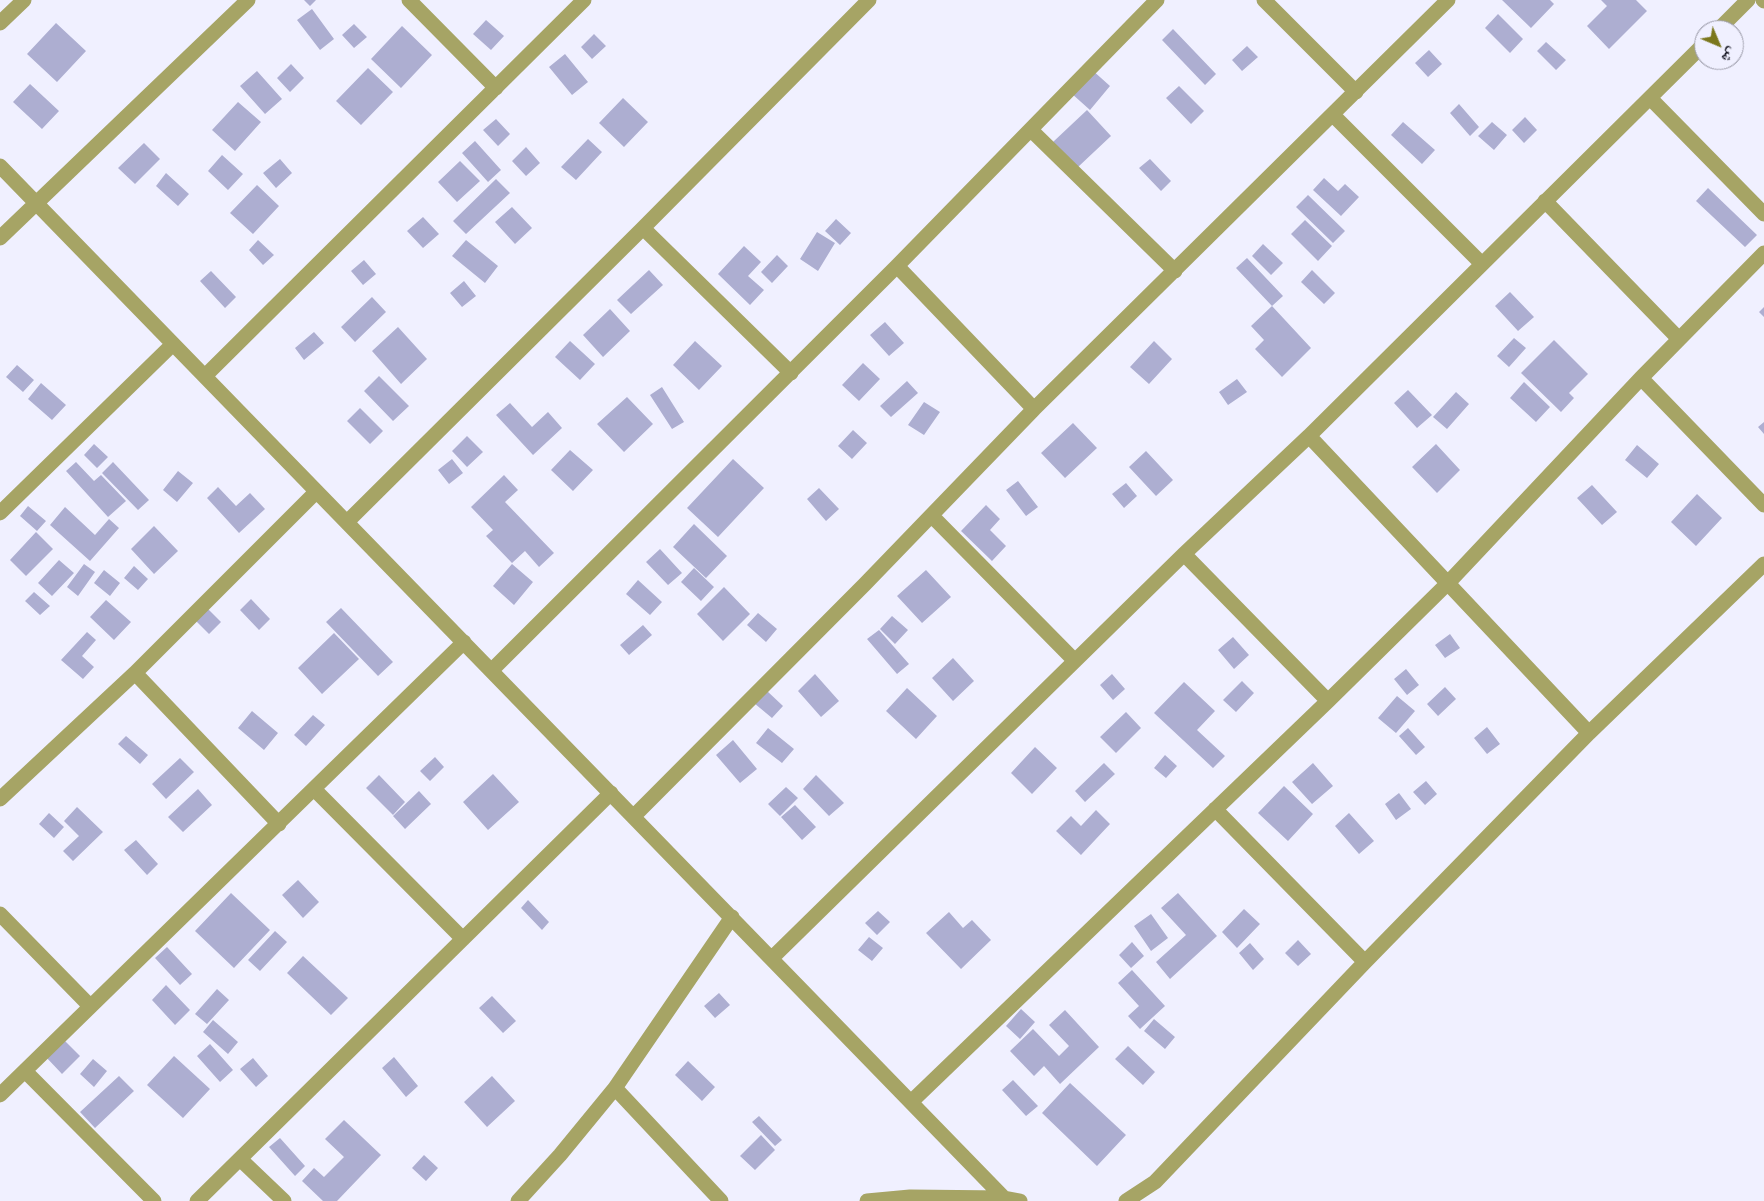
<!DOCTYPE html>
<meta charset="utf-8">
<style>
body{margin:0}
#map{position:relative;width:1764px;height:1201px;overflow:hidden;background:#f0f0ff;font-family:"Source Sans 3","Noto Naskh Arabic",sans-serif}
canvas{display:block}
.north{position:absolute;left:1694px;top:20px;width:50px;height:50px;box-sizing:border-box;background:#f0f0ff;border:1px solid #9797a5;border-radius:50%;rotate:135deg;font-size:14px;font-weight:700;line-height:20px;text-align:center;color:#11111d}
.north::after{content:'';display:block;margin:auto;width:18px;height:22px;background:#7b771d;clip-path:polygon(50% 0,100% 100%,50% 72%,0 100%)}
</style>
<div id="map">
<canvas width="1764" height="1201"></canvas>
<div class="north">ش</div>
</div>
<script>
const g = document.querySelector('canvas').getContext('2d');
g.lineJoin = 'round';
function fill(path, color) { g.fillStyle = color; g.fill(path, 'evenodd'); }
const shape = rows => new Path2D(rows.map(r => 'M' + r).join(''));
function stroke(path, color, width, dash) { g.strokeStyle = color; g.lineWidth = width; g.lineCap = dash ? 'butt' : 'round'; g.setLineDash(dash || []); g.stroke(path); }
const building = shape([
 [304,0,316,0,310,6],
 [1502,0,1550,0,1554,4,1531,28],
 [1601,0,1636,0,1647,11,1609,49,1587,26,1607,6],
 [312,9,334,39,320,50,297,20],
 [1498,14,1523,39,1510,53,1485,28],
 [486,20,504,36,491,50,473,34],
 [56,23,86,51,57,82,27,54],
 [354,24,367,37,354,48,342,35],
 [402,26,432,55,401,88,371,59],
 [1173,29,1216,74,1205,85,1162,40],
 [594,34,606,46,592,59,581,47],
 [1546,42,1566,60,1556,70,1537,51],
 [1247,46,1258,57,1242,71,1232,60],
 [1429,50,1442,64,1428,77,1415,63],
 [565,54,588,82,572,95,549,67],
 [291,64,304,78,290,92,277,78],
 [368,68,393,92,361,125,336,101],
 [1091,69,1110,86,1090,110,1071,93],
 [257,71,282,99,265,114,240,86],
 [30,84,59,111,42,129,13,102],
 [1179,86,1204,111,1191,124,1166,98],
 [623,98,648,122,624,147,599,123],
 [238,102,261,122,235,151,212,130],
 [1459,104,1479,127,1470,136,1450,113],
 [1087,110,1111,136,1078,167,1053,142],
 [1525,117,1537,130,1524,143,1512,130],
 [496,119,510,134,498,146,483,130],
 [1403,122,1435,150,1422,164,1391,135],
 [1492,122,1507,135,1494,150,1478,136],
 [588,139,602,152,576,180,561,167],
 [475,141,501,170,488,182,462,153],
 [144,143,160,159,135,184,118,168],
 [526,147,540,163,526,176,512,161],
 [222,155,243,174,228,190,208,171],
 [280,159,292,173,276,188,263,173],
 [1150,159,1171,181,1161,191,1139,168],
 [460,161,480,181,457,202,438,182],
 [166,173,189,194,178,206,156,186],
 [1324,178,1338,191,1345,184,1359,197,1341,216,1313,190],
 [496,179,510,193,466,234,453,221],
 [257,185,279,206,253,234,230,213],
 [1708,188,1757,235,1745,247,1696,201],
 [1308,195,1345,231,1333,243,1296,207],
 [512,207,532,228,515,244,495,222],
 [423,217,439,234,423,248,407,231],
 [836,219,851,233,840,245,825,231],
 [1305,220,1332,246,1318,261,1291,234],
 [817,232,835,243,818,271,800,259],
 [258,240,274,255,263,265,249,250],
 [466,240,498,266,485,283,452,256],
 [1263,244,1283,263,1271,275,1252,256],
 [744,246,761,262,748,276,764,290,750,305,718,274],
 [777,255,788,266,772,283,761,272],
 [1247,258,1283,296,1272,306,1236,268],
 [364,260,376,274,363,285,351,271],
 [649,270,663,285,631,314,617,300],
 [1312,270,1335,293,1324,304,1301,282],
 [211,271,236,297,225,308,200,281],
 [464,281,476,296,462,307,450,293],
 [1510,292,1534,317,1518,331,1495,306],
 [372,297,386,312,355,342,341,327],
 [1272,306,1311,348,1282,377,1255,349,1264,340,1251,326],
 [1764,307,1764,317,1759,312],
 [610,309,630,331,603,357,583,335],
 [885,322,904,343,889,356,870,335],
 [398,327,427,359,401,384,372,351],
 [314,332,324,343,304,360,295,348],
 [1514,338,1526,348,1509,367,1497,356],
 [1554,340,1588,374,1569,393,1574,398,1561,412,1521,373],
 [570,341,595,364,580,380,555,357],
 [695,341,722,366,699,390,673,365],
 [1154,341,1172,359,1149,384,1130,367],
 [863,363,880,379,859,401,842,385],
 [17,365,34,380,23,392,6,377],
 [379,376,409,406,393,421,364,391],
 [1237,379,1247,392,1228,405,1219,392],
 [907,381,918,393,891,417,880,406],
 [1524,382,1550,407,1536,422,1510,398],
 [41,383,66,405,52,420,28,399],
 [662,387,684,422,672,429,650,395],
 [1408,390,1432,415,1417,428,1394,403],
 [1456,392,1469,404,1447,429,1433,417],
 [627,397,653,424,624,452,597,424],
 [924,402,940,412,924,435,908,425],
 [510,403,532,427,548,412,562,428,533,455,496,415],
 [360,408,383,431,370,444,347,421],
 [1764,422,1764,434,1758,427],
 [1073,423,1097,448,1065,478,1041,453],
 [853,430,867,443,852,459,838,446],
 [467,436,483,452,467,467,452,451],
 [94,444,108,457,97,468,84,455],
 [1436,444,1460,470,1437,493,1412,467],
 [1637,445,1659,464,1647,478,1625,460],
 [570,450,593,470,573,491,551,470],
 [1146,451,1173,480,1156,496,1129,467],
 [452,459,463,473,449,484,438,470],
 [733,459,764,488,718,537,687,508],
 [76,462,94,481,101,475,126,501,108,517,66,471],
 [113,462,149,500,138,510,102,473],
 [178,471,193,483,177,502,163,490],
 [504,475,518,490,505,502,554,553,539,567,525,551,512,563,486,536,493,530,471,507],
 [1018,481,1038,507,1026,516,1006,490],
 [1126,483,1137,496,1124,508,1112,494],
 [1592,485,1617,512,1602,525,1577,498],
 [218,487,236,506,250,493,265,509,239,533,207,498],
 [819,488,839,509,826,521,807,499],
 [1697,494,1722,518,1696,546,1671,522],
 [986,505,1000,519,990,530,1006,546,992,561,961,531],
 [28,506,46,521,37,531,20,516],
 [65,507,95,535,109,519,119,528,90,561,50,525],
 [694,524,727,556,706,578,673,547],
 [154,526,178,551,154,574,131,549],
 [36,532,53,549,26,576,10,560],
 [660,549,682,573,668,585,646,562],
 [59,560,74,573,52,596,38,583],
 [84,564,95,572,78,596,67,587],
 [512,564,533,582,514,605,493,586],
 [134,566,148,579,138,590,124,578],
 [694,568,714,587,701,601,681,582],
 [104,570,120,583,110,596,94,583],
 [926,570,951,597,922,623,897,596],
 [638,580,662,602,650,615,626,594],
 [724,587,750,614,723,641,697,614],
 [34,592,50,606,40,615,25,601],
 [251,599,270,619,259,630,240,610],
 [106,600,131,622,114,640,90,617],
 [204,605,221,622,209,634,192,617],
 [341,608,393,662,378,676,326,622],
 [758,613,777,629,766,642,747,625],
 [892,616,908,630,895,644,880,629],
 [643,625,652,635,629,655,620,645],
 [879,630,909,664,897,674,867,639],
 [87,632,96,640,82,656,94,667,83,679,61,660],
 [334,633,359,659,322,694,298,668],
 [1450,634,1460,648,1445,658,1435,645],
 [1233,637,1249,655,1234,669,1218,650],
 [953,658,974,681,953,701,932,678],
 [1406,669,1419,685,1407,695,1394,679],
 [815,674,839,701,821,717,798,691],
 [1112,674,1125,689,1113,700,1100,685],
 [1242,681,1254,693,1236,712,1223,700],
 [1184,682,1215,711,1197,730,1225,756,1213,768,1154,713],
 [1445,687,1456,699,1438,716,1427,704],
 [907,688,937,716,916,739,886,711],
 [766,690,783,706,772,718,754,703],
 [1397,696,1415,711,1396,733,1378,718],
 [252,711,278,733,264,750,238,728],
 [1126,712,1141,728,1116,753,1100,737],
 [313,715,325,725,306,746,294,735],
 [1487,727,1500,744,1487,754,1474,738],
 [768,728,794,749,782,763,756,743],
 [1408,728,1425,747,1416,755,1399,736],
 [126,736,148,755,140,764,118,744],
 [733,740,757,769,740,783,716,755],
 [1035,747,1057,768,1032,794,1011,773],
 [1165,755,1177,766,1166,778,1154,768],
 [435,757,444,767,430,781,420,771],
 [180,758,194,772,166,799,152,784],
 [1104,763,1115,774,1085,802,1075,791],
 [1313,763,1333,786,1312,804,1292,782],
 [493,774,519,802,488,830,463,802],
 [379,775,405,802,393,815,366,788],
 [816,775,844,803,829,816,803,789],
 [1426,781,1437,794,1425,805,1413,792],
 [1284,786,1313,814,1288,841,1258,813],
 [786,787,798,798,780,816,768,804],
 [198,789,212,805,183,832,168,817],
 [419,791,431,804,405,829,393,816],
 [1399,793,1411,809,1396,820,1385,804],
 [795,805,816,827,802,840,781,817],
 [77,807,103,832,73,861,63,851,79,836,64,821],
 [1096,810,1110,824,1081,855,1056,831,1071,816,1081,826],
 [49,813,64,827,54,838,39,824],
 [1349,813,1374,841,1359,854,1335,826],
 [136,840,158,864,147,875,124,850],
 [298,880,319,902,303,918,282,895],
 [231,893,270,930,234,968,195,931],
 [1178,893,1217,936,1170,979,1156,962,1186,935,1161,908],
 [528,900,549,922,542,930,521,908],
 [1244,909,1260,924,1237,948,1222,932],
 [878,911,890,922,877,935,865,923],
 [949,912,963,928,972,920,991,940,961,969,926,933],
 [1151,914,1168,938,1151,951,1134,926],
 [275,931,287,942,260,971,248,960],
 [869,937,883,948,872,961,858,950],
 [1298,940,1311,954,1298,966,1285,953],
 [1132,942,1144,956,1131,968,1119,955],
 [1250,943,1264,959,1253,970,1239,953],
 [167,947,192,974,180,985,155,958],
 [303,956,348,998,331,1015,287,973],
 [1132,970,1165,1006,1140,1029,1128,1016,1139,1006,1118,983],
 [166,985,190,1010,175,1025,152,1000],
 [217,989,229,1000,207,1024,195,1014],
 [719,993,730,1005,715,1018,704,1006],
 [492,996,516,1021,503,1033,479,1008],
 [1021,1009,1035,1022,1020,1039,1006,1026],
 [1065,1010,1099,1047,1060,1084,1044,1066,1034,1076,1010,1051,1033,1029,1059,1056,1069,1046,1049,1025],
 [1154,1019,1175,1037,1165,1049,1144,1031],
 [213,1020,238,1042,228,1054,203,1032],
 [63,1039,80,1056,62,1074,45,1056],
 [210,1044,233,1070,220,1082,197,1056],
 [1128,1046,1155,1072,1143,1085,1115,1059],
 [174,1056,210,1089,183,1118,147,1085],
 [394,1057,418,1086,406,1097,382,1068],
 [253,1058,268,1076,256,1087,240,1069],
 [93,1059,107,1071,94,1087,80,1074],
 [688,1061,715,1087,702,1101,675,1075],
 [119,1076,134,1091,95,1128,80,1112],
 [492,1076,515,1101,487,1127,464,1102],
 [1013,1080,1038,1106,1026,1116,1002,1090],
 [1070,1083,1126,1135,1097,1166,1042,1113],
 [759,1116,782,1140,775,1146,752,1122],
 [344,1120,381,1155,337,1201,323,1201,302,1181,314,1168,324,1177,344,1157,325,1139],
 [761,1135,775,1150,755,1170,740,1156],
 [280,1138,305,1166,295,1176,269,1147],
 [424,1155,438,1168,426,1181,412,1168]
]);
const minor = shape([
 [409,0,496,88],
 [1264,0,1356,92],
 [1763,0,1764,1],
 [0,23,24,0],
 [1718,30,1748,0],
 [1650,98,1764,214],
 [1333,115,1481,263],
 [1031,130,1175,271],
 [0,166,1004,1198],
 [1545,201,1679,339],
 [643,228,791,373],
 [0,238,248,0],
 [897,266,1034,409],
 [205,376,584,0],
 [1641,378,1764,505],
 [1309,436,1589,733],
 [0,513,173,344],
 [932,516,1075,661],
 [347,522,643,228,869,0],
 [1184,554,1328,701],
 [492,670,897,266,1157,0],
 [135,673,279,824],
 [314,789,463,939],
 [0,799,135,673,316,492],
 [1215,809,1365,962],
 [634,816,865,584,1034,409,1448,0],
 [0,914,90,1006],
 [772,958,1184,554,1309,436,1704,44],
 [25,1071,154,1201],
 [615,1088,721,1201],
 [0,1095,464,642],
 [911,1102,1328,701,1448,583,1641,378,1764,253],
 [240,1159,284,1201],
 [197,1201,611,793],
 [518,1201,560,1155,615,1088,732,917],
 [867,1201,910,1197,1004,1198,1020,1201],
 [1126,1201,1155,1182,1365,962,1589,733,1764,564]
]);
fill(building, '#adaed1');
stroke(minor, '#a6a465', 15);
</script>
